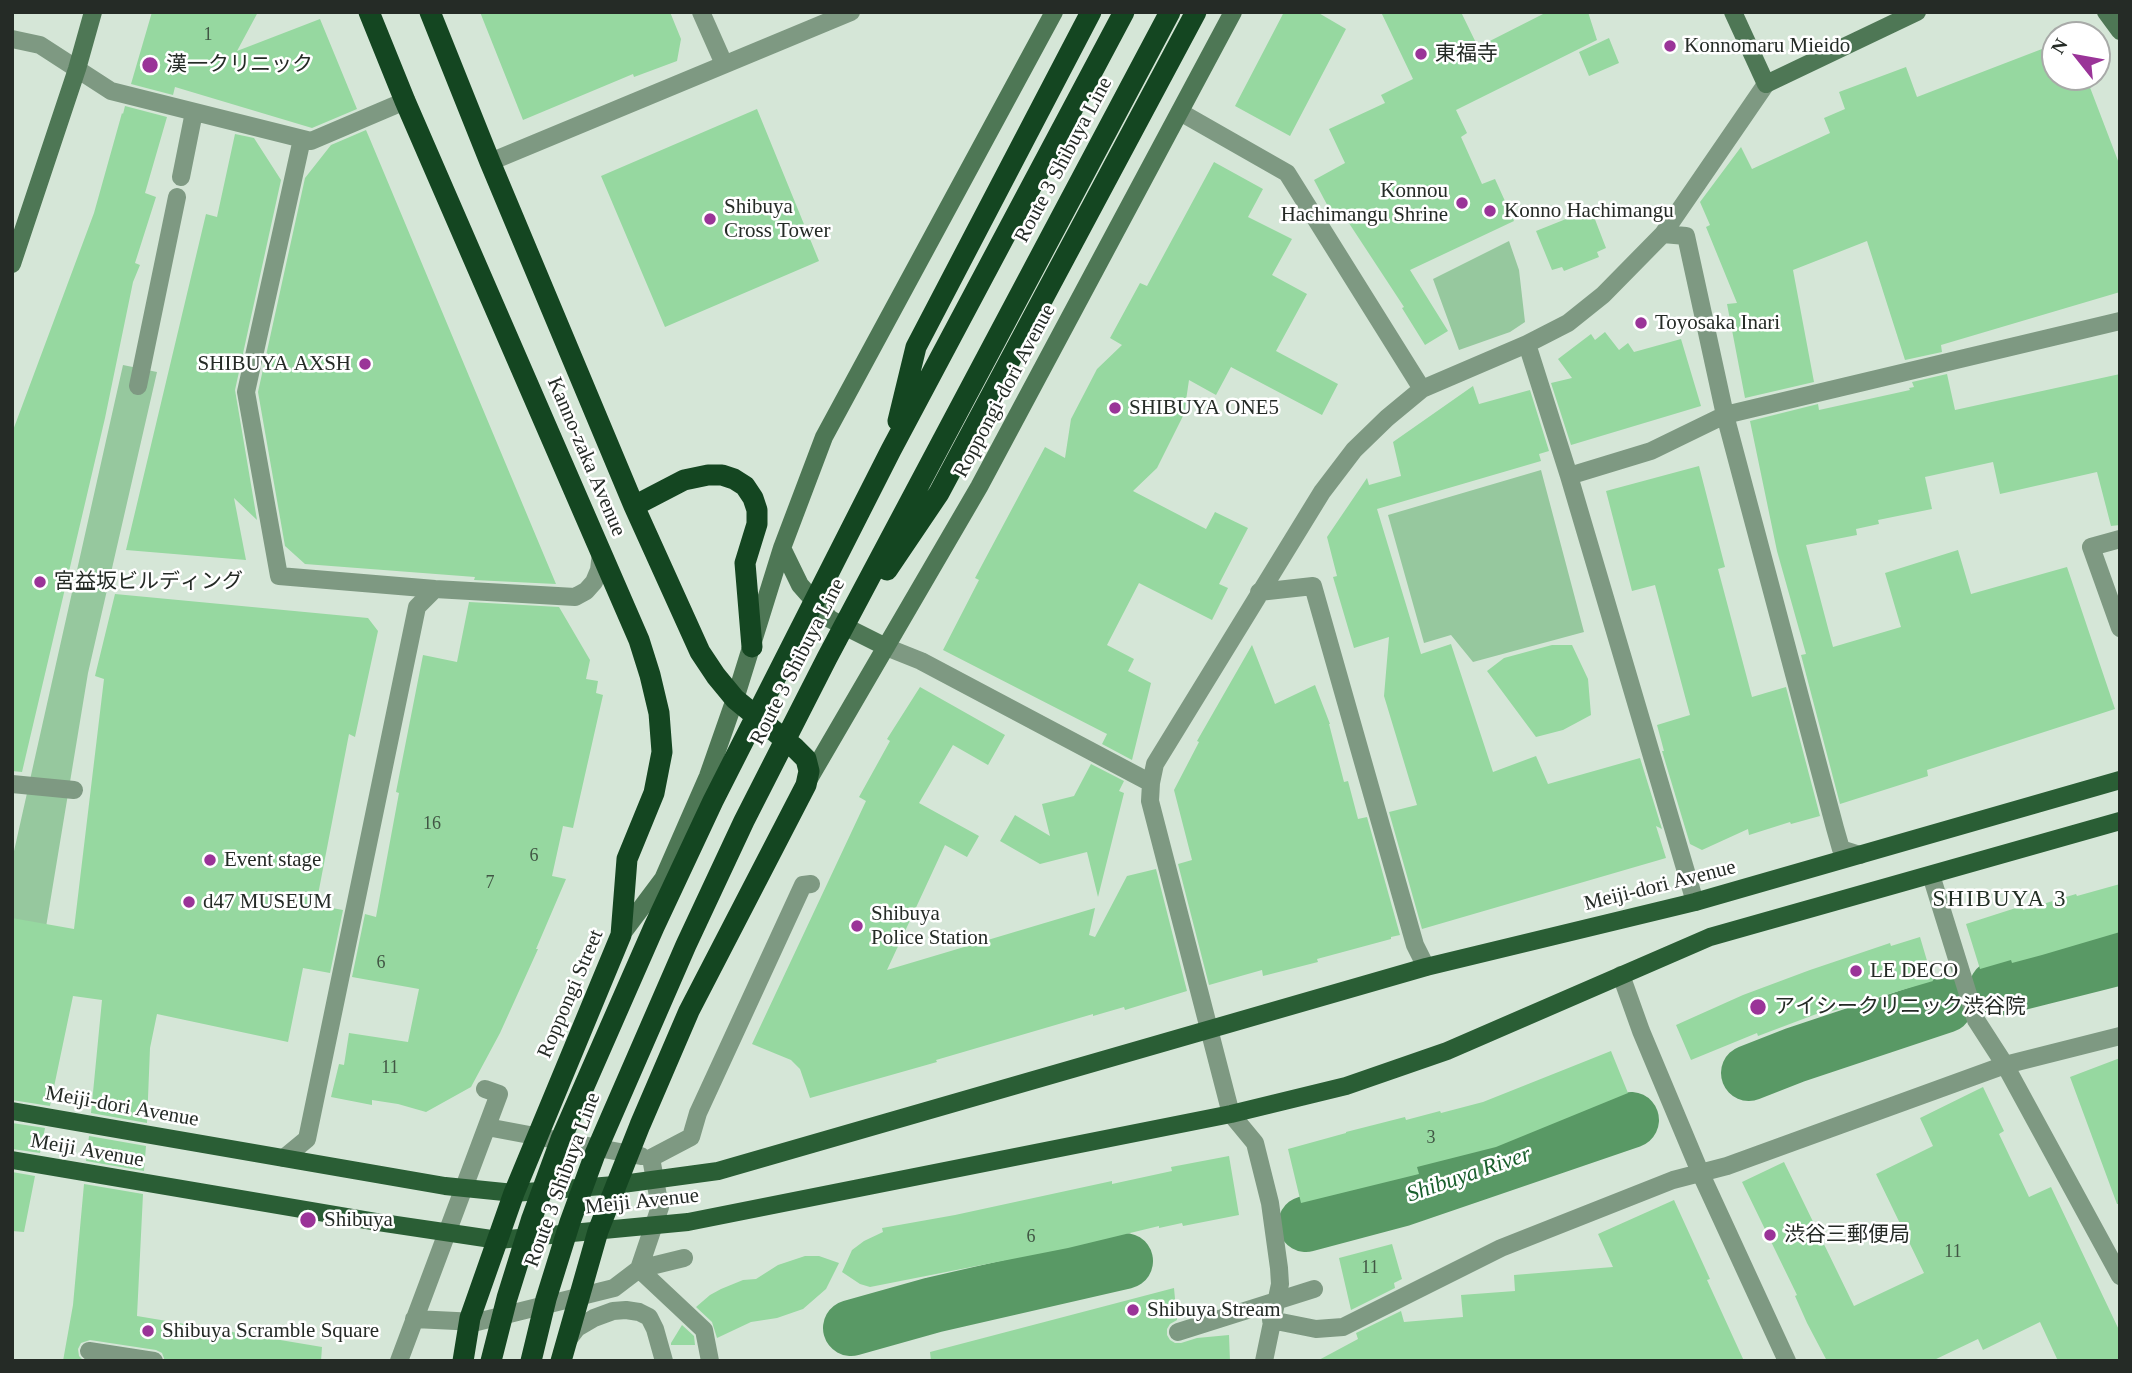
<!DOCTYPE html>
<meta charset="utf-8">
<style>
body{margin:0}
#map{position:relative;width:2132px;height:1373px;overflow:hidden;background:#d5e6d7;font-family:"Times New Roman",serif}
canvas{display:block}
.frame{position:absolute;inset:0;border:14px solid #252b26;pointer-events:none}
.north{position:absolute;left:2041px;top:21px;width:70px;height:70px;box-sizing:border-box;background:#fff;border:2px solid #a8aaa8;border-radius:50%;rotate:301deg;font-size:19px;font-weight:700;line-height:28px;text-align:center;color:#252b26}
.north::after{content:'';display:block;margin:auto;width:24px;height:32px;background:#9a3498;clip-path:polygon(50% 0,100% 100%,50% 72%,0 100%)}
</style>
<div id="map">
<canvas width="2132" height="1373"></canvas>
<div class="frame"></div>
<div class="north">N</div>
</div>
<script>
const g = document.querySelector('canvas').getContext('2d');
g.lineJoin = 'round';
function fill(path, color) { g.fillStyle = color; g.fill(path, 'evenodd'); }
const shape = rows => new Path2D(rows.map(r => 'M' + r).join(''));
function stroke(path, color, width, dash) { g.strokeStyle = color; g.lineWidth = width; g.lineCap = dash ? 'butt' : 'round'; g.setLineDash(dash || []); g.stroke(path); }
function write(font, color, halo, rows, align = 'center') {
  g.font = font + ' "Times New Roman","Noto Sans JP",serif'; g.lineWidth = 5; g.setLineDash([]); g.textBaseline = 'middle'; g.strokeStyle = halo; g.fillStyle = color; for (const [text, x, y, turn = 0] of rows) {
    g.save(); g.translate(x, y); g.rotate((+turn || 0) * Math.PI / 180); g.textAlign = isNaN(turn) ? turn : align; if (halo) g.strokeText(text, 0, 0); g.fillText(text, 0, 0); g.restore();
  }
}
const green = shape([
 [1509,241,1519,270,1525,322,1510,332,1459,350,1433,279],
 [123,365,157,372,88,673,26,1048,12,1042,12,860],
 [1541,470,1584,632,1473,662,1451,635,1424,643,1388,515]
]);
const river = shape([
 [1997,988,2120,957],
 [1749,1073,1795,1055,1945,1005],
 [1306,1224,1400,1199,1631,1120],
 [851,1328,933,1305,1125,1261]
]);
const building = shape([
 [152,12,258,12,237,51,320,19,357,109,312,128,175,87,173,95,131,84],
 [480,12,670,12,681,39,677,61,634,77,633,74,523,120],
 [1284,12,1317,12,1346,29,1290,136,1235,106],
 [1381,12,1461,12,1478,47,1547,12,1588,12,1597,40,1456,110,1467,133,1461,137,1482,184,1495,179,1514,221,1410,270,1448,331,1425,345,1402,308,1404,307,1341,211,1333,216,1314,180,1345,163,1329,129,1385,103,1381,95,1413,79],
 [1609,38,1619,63,1589,76,1579,52],
 [2055,44,2055,77,2086,77,2120,166,2120,292,1941,345,1942,352,1905,360,1867,241,1793,270,1814,382,1745,398,1727,304,1737,303,1706,227,1710,225,1700,202,1741,147,1752,169,1830,133,1824,118,1845,109,1839,92,1906,67,1917,97],
 [125,106,167,117,145,193,156,197,135,263,140,265,133,282,105,418,22,772,12,771,12,433,94,213,122,113,123,114],
 [757,109,819,261,665,327,601,176],
 [366,130,369,137,556,584,474,580,475,577,305,564,285,546,258,392,305,178,331,145],
 [235,134,254,138,281,180,235,390,257,520,234,498,246,560,126,550,206,214,217,217],
 [1214,162,1263,189,1248,217,1292,239,1272,275,1307,294,1276,351,1338,384,1322,415,1231,367,1216,395,1189,380,1184,414,1157,468,1133,491,1206,529,1215,512,1248,528,1219,584,1228,588,1212,620,1139,583,1107,645,1134,659,1128,671,1151,683,1132,760,1102,744,1107,734,1103,732,943,650,979,580,975,578,1045,447,1065,458,1071,419,1097,369,1122,345,1110,338,1140,283,1147,286],
 [1591,209,1606,248,1597,252,1599,257,1564,271,1562,267,1552,270,1536,231],
 [1605,332,1619,350,1628,343,1634,352,1681,339,1701,406,1571,445,1551,383,1572,378,1558,359,1591,334,1595,340],
 [1947,374,1955,410,2120,374,2120,525,2111,526,2097,472,2000,494,1993,462,1925,477,1932,509,1878,520,1879,524,1856,529,1857,535,1806,545,1833,647,1901,627,1885,573,1958,550,1971,594,2067,567,2115,709,1927,770,1928,776,1840,804,1801,655,1806,654,1777,551,1750,421,1818,404,1819,410,1910,390,1909,388,1914,387,1912,382],
 [1473,386,1479,404,1530,390,1549,451,1539,454,1541,461,1377,509,1421,654,1451,644,1493,772,1536,756,1548,784,1640,758,1662,829,1656,826,1666,858,1422,929,1389,812,1417,805,1384,696,1389,637,1354,648,1333,577,1337,576,1327,537,1367,478,1369,485,1401,476,1393,442],
 [1699,466,1725,567,1718,569,1752,697,1786,687,1820,816,1791,824,1790,822,1749,835,1748,829,1702,850,1690,844,1662,751,1664,751,1657,725,1690,715,1655,585,1632,591,1606,491],
 [115,594,368,618,378,631,355,737,349,734,316,905,343,910,330,973,303,968,288,1042,157,1014,150,1048,147,1123,91,1113,102,1000,73,996,50,1106,12,1100,12,918,74,929,104,679,95,676],
 [469,602,559,607,590,660,586,679,598,681,596,693,603,695,573,828,563,826,552,876,566,879,536,949,538,949,500,1033,471,1087,426,1112,398,1104,372,1100,372,1105,331,1097,339,1064,344,1065,349,1033,408,1042,419,989,352,977,365,914,376,917,399,793,396,792,423,655,457,662],
 [1252,645,1275,704,1315,685,1330,724,1329,724,1344,782,1348,781,1358,819,1367,817,1400,935,1391,937,1391,939,1317,959,1318,962,1263,976,1262,970,1209,985,1178,864,1192,860,1174,790,1199,742,1197,741],
 [1552,645,1572,645,1588,679,1591,715,1563,730,1536,737,1487,671,1504,658],
 [920,687,1005,735,988,765,953,745,919,803,979,836,967,857,945,845,887,970,1095,908,1089,935,1095,937,1127,876,1156,869,1187,991,1125,1010,1124,1007,1093,1016,1093,1014,936,1060,937,1062,810,1098,800,1069,791,1060,752,1044,866,801,859,797,890,741,887,739],
 [1091,764,1124,781,1119,791,1124,793,1098,897,1087,852,1040,864,1000,841,1015,815,1050,836,1042,804,1074,796],
 [2120,884,2120,932,2042,955,2012,963,2011,960,1980,969,1966,924,2022,906,2023,910,2076,894,2077,896],
 [1920,937,1933,981,1875,998,1876,1000,1828,1012,1827,1010,1758,1036,1757,1033,1691,1060,1676,1025,1743,995,1810,970,1890,943,1891,946],
 [1611,1051,1628,1093,1496,1147,1417,1167,1419,1174,1301,1203,1288,1149,1346,1133,1346,1132,1405,1117,1406,1120,1440,1111,1441,1113,1483,1102],
 [2120,1058,2120,1204,2117,1204,2070,1077],
 [1983,1087,2004,1131,1999,1134,2029,1197,2051,1187,2120,1332,2120,1361,2058,1361,2040,1322,1983,1350,1978,1339,1932,1361,1827,1361,1807,1323,1795,1296,1797,1295,1742,1182,1784,1162,1854,1306,1924,1273,1876,1174,1933,1146,1920,1118],
 [12,1123,45,1128,40,1153,12,1149],
 [89,1136,146,1146,144,1171,86,1161],
 [1229,1156,1239,1215,1183,1226,1182,1223,1159,1228,1159,1226,1068,1248,870,1287,860,1284,842,1272,852,1250,864,1241,883,1232,882,1228,955,1215,1112,1181,1112,1184,1172,1171,1171,1167],
 [12,1172,35,1176,24,1232,12,1231],
 [84,1184,143,1194,137,1316,322,1347,321,1361,165,1361,162,1353,156,1350,90,1340,81,1343,78,1349,79,1356,84,1361,63,1361,73,1305],
 [1674,1200,1710,1279,1707,1280,1744,1361,1317,1361,1358,1339,1356,1333,1401,1311,1404,1322,1463,1317,1461,1295,1515,1291,1514,1275,1613,1267,1598,1234],
 [1392,1244,1402,1279,1394,1283,1395,1288,1351,1310,1339,1258],
 [805,1256,819,1256,839,1263,826,1289,803,1309,777,1318,751,1322,717,1338,712,1322,696,1307,710,1295,721,1289,743,1280,756,1279,778,1265],
 [1174,1288,1177,1320,1170,1324,1167,1329,1167,1335,1170,1340,1175,1343,1181,1343,1197,1338,1229,1335,1230,1361,931,1361,930,1352],
 [682,1325,694,1336,695,1345,671,1345,671,1343]
]);
const street = shape([
 [701,12,724,64],
 [12,39,40,45,111,91,311,141,405,101],
 [1180,112,1287,173,1422,389],
 [302,139,246,392,279,576,435,589,575,597,586,591,594,582,599,570,601,553],
 [490,162,851,12],
 [181,177,194,112],
 [1663,234,1686,236,1725,415,1835,828,1841,849,1860,855],
 [1527,344,1569,476,1695,902],
 [138,386,177,197],
 [1569,476,1651,451,1725,415,2120,321],
 [2120,539,2091,547,2120,628],
 [1259,592,1313,586,1415,945,1426,967],
 [886,647,921,661,1151,783],
 [12,784,74,790],
 [1931,875,1976,1020,2005,1065,2120,1276],
 [1621,975,1641,1031,1700,1172,1787,1361],
 [487,1127,641,1156],
 [284,1158,307,1139,417,607,435,589],
 [414,1319,477,1322,614,1288,639,1269,684,1258],
 [1271,1320,1316,1329,1343,1327,1501,1248,1673,1180,1727,1166,2005,1065,2120,1036],
 [1178,1332,1314,1289],
 [567,1341,577,1328,594,1318,613,1311,626,1310,639,1312,649,1317,655,1329,664,1361],
 [89,1351,154,1361],
 [399,1361,499,1094,485,1089],
 [710,1361,704,1330,639,1269,660,1207,651,1158,691,1137,698,1113,803,885,811,884],
 [1264,1361,1280,1284,1279,1268,1270,1203,1255,1143,1231,1114,1150,801,1151,783,1155,764,1322,492,1354,450,1387,418,1422,389,1527,344,1568,323,1603,295,1663,234,1766,84]
]);
const secondary = shape([
 [1733,12,1766,84,1917,12],
 [2106,12,2120,31],
 [12,264,77,69,93,12],
 [782,548,800,585,830,619,886,647],
 [806,784,979,487,1233,12],
 [621,935,663,879,708,776,735,699,782,548,824,437,1054,12]
]);
const primary = shape([
 [12,1111,445,1186,514,1193,615,1185,718,1171,1426,967,1695,902,2120,780],
 [12,1160,377,1222,498,1240,688,1222,1231,1114,1346,1086,1447,1051,1710,937,2120,821]
]);
const highway = shape([
 [369,12,405,101,639,640,650,675,659,713,662,752,654,793,627,859,621,935,514,1193,470,1318,463,1361],
 [430,12,490,162,634,506,700,652,716,676,735,699,795,748,806,759,809,771,806,785,689,1011,640,1125,598,1231,561,1361],
 [898,421,916,347,1091,12],
 [634,506,684,480,708,475,722,475,734,479,745,486,753,498,757,510,757,524,745,563,752,647],
 [887,570,939,493,1196,12],
 [491,1361,507,1298,532,1218,561,1139,654,927,713,801,891,450,1124,12],
 [531,1361,546,1299,570,1222,595,1154,686,945,744,821,827,658,1170,12]
]);
const markers = [
 [1670,46,7,"#9a3498"],
 [1421,54,7,"#9a3498"],
 [150,65,9,"#9a3498"],
 [1462,203,7,"#9a3498"],
 [1490,211,7,"#9a3498"],
 [710,219,7,"#9a3498"],
 [1641,323,7,"#9a3498"],
 [365,364,7,"#9a3498"],
 [1115,408,7,"#9a3498"],
 [40,582,7,"#9a3498"],
 [210,860,7,"#9a3498"],
 [189,902,7,"#9a3498"],
 [857,926,7,"#9a3498"],
 [1856,971,7,"#9a3498"],
 [1758,1007,9,"#9a3498"],
 [308,1220,9,"#9a3498"],
 [1770,1235,7,"#9a3498"],
 [1133,1310,7,"#9a3498"],
 [148,1331,7,"#9a3498"]
];
const numberNames = [
 ["1",208,35],
 ["16",432,824],
 ["6",534,856],
 ["7",490,883],
 ["6",381,963],
 ["11",390,1068],
 ["3",1431,1138],
 ["6",1031,1237],
 ["11",1953,1252],
 ["11",1370,1268]
];
const poiNames = [
 ["Konnomaru Mieido",1684,46],
 ["東福寺",1435,54],
 ["漢一クリニック",166,65],
 ["Konnou",1448,191,"right"],
 ["Hachimangu Shrine",1448,215,"right"],
 ["Shibuya",724,207],
 ["Cross Tower",724,231],
 ["Konno Hachimangu",1504,211],
 ["Toyosaka Inari",1655,323],
 ["SHIBUYA AXSH",351,364,"right"],
 ["SHIBUYA ONE5",1129,408],
 ["宮益坂ビルディング",54,582],
 ["Event stage",224,860],
 ["d47 MUSEUM",203,902],
 ["Shibuya",871,914],
 ["Police Station",871,938],
 ["LE DECO",1870,971],
 ["アイシークリニック渋谷院",1774,1007],
 ["Shibuya",324,1220],
 ["渋谷三郵便局",1784,1235],
 ["Shibuya Stream",1147,1310],
 ["Shibuya Scramble Square",162,1331]
];
const streetNames = [
 ["Route 3 Shibuya Line",1064,160,-62],
 ["Roppongi-dori Avenue",1005,391,-62],
 ["Kanno-zaka Avenue",586,457,67],
 ["Route 3 Shibuya Line",798,662,-63],
 ["Meiji-dori Avenue",1660,886,-14],
 ["Roppongi Street",571,994,-67],
 ["Meiji-dori Avenue",122,1107,10],
 ["Meiji Avenue",87,1151,10],
 ["Route 3 Shibuya Line",563,1180,-70],
 ["Meiji Avenue",642,1202,-6]
];
const neighbourhoodNames = [
 ["SHIBUYA 3",2000,900]
];
const waterNames = [
 ["Shibuya River",1469,1175,-19]
];
fill(green, '#96c89e');
stroke(river, '#599965', 56);
fill(building, '#96d8a0');
stroke(street, '#7e9982', 18);
stroke(secondary, '#4e7755', 18);
stroke(primary, '#2a5e35', 18);
stroke(highway, '#144621', 21);
for (const [x, y, r, color] of markers) { const dot = new Path2D(); dot.arc(x, y, r, 0, 2 * Math.PI); g.fillStyle = color; g.fill(dot); stroke(dot, '#fff', 2.5); }
write('18px', '#415644', null, numberNames);
write('21px', '#252b26', '#fff', poiNames, 'left');
write('21px', '#252b26', '#fff', streetNames);
g.letterSpacing = '2px';
write('23px', '#222f24', '#fff', neighbourhoodNames);
g.letterSpacing = '0px';
write('italic 23px', '#195f2c', '#fff', waterNames);
</script>
